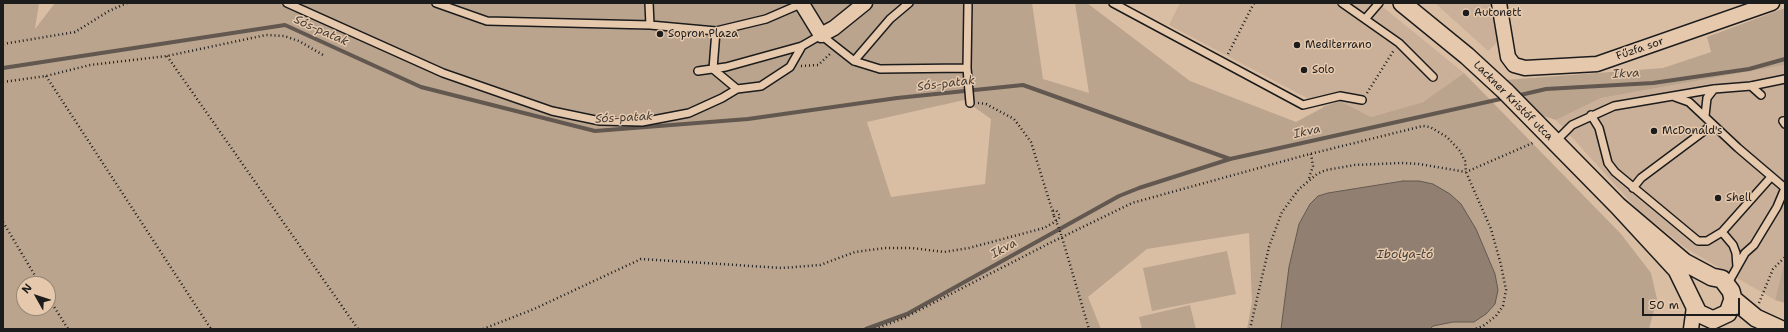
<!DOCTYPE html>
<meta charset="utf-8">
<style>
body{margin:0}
#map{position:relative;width:1788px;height:332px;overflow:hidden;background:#dabea4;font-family:"Shantell Sans",sans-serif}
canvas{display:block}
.frame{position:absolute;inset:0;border:4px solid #1c1c1c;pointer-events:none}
.north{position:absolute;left:16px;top:276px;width:40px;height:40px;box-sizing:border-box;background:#e6c9ad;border:1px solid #958473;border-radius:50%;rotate:309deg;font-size:11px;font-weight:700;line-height:16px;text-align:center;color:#1c1c1c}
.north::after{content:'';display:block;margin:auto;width:14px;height:18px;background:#1c1c1c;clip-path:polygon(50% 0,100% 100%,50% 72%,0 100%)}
.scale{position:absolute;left:1642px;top:298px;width:98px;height:18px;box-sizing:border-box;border:2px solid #1c1c1c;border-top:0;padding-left:5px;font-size:12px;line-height:14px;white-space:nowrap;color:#1c1c1c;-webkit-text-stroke:3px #e6c9ad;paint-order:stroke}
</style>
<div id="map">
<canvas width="1788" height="332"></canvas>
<div class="frame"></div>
<div class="north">N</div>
<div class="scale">50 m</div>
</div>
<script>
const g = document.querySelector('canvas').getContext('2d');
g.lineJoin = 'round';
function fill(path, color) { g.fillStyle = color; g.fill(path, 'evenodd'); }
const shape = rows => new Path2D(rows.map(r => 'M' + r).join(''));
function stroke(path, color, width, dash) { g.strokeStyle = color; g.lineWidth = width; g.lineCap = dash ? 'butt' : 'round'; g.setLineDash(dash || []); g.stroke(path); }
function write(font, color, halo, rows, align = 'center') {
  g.font = font + ' "Shantell Sans",sans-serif'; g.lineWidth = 3; g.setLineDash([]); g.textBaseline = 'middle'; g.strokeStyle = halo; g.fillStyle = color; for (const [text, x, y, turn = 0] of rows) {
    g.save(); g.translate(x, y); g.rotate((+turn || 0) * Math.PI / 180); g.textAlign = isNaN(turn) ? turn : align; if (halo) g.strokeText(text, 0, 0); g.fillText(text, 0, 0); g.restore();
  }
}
const built = shape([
 [1180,3,1378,3,1464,73,1423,102,1371,117,1340,101,1324,107,1169,25],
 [1435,3,1492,3,1499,41,1488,51],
 [1785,65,1785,260,1775,300,1687,249,1638,210,1556,120,1601,98]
]);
const green = shape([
 [3,3,39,3,35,29,55,3,1032,3,1043,79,1089,93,1075,3,1087,3,1190,81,1296,122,1324,107,1340,101,1371,117,1423,102,1464,73,1621,234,1651,273,1657,299,1649,329,1430,329,1433,326,1453,322,1474,322,1498,290,1495,274,1476,229,1461,204,1403,181,1328,193,1318,196,1310,204,1299,224,1289,267,1281,329,1247,329,1252,302,1249,233,1147,249,1088,297,1101,329,3,329],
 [964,100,991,119,985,184,891,197,867,122],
 [24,284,48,284,48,308,24,308],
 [1785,8,1785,65,1601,98,1556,120,1543,116,1505,80,1663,68,1711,52,1707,37],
 [1227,251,1236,294,1152,311,1143,268],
 [1785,260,1785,303,1775,300],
 [1190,305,1196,329,1142,329,1139,317]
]);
const water = shape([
 [1403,181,1419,181,1433,184,1450,194,1461,204,1476,229,1495,274,1498,290,1495,304,1486,314,1474,322,1453,322,1433,326,1430,329,1281,329,1289,267,1299,224,1310,204,1318,196,1328,193,1403,181]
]);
const stream = shape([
 [3,68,285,25,421,87,595,131,748,119,897,98,1023,85,1230,159],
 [1516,96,1546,89,1653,83,1749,69,1785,59],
 [866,329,907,314,1119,196,1139,188,1230,159,1505,98]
]);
const path = shape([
 [3,44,75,32,109,11,127,3],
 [1228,54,1254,3],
 [167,56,358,329],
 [801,66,818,65,831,53],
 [46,76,211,329],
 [3,82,46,76,90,65,167,56,266,35,284,36,299,41,323,55],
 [1367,93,1394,50],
 [978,103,986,104,1014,119,1031,142,1054,216],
 [1309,178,1313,166,1311,154],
 [3,222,40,284],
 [1061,234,1089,329],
 [48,297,68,329],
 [1759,303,1773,269,1785,257],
 [483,329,534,309,641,259,782,268,820,265,855,252,885,248,912,248,944,252,969,248,1044,228,1058,220,1060,216,1056,210,1051,211],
 [875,329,904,318,1046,245,1132,203,1306,155,1423,126,1430,127,1447,137,1460,151,1465,161,1466,172,1491,229,1501,265,1506,290,1503,306,1496,316,1483,326,1475,329],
 [1250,329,1269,247,1282,212,1299,189,1317,174,1326,170,1355,165,1401,163,1419,164,1466,172,1535,142]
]);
const service = shape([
 [287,3,443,73,552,111,600,121,642,122,689,113,722,98,737,89],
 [436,3,487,21,650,25,716,31,766,19,803,3],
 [649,3,650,25],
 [1113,3,1303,105,1340,96,1362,100],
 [1342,3,1399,43,1433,77],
 [1366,18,1379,3],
 [716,31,713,69,737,89,761,86,790,67,802,46],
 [854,61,880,69,967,68,970,103],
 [967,68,968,3],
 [698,71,726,67,802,46,821,35,854,61,890,19,909,3],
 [1751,86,1761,95],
 [1675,97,1689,102,1738,148,1785,188],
 [1591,115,1599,128,1608,163,1615,172,1698,241,1707,241,1722,232,1733,245,1736,253,1737,267],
 [1705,116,1707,98,1714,89],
 [1783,121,1785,124],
 [1555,142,1572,125,1614,106,1714,89,1751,86,1785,79],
 [1633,188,1641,178,1712,125],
 [1722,232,1771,177],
 [1727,285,1745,253,1754,245,1777,207,1785,188]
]);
const minor = shape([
 [1499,3,1508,57,1514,65,1525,68,1597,64,1772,3],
 [802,4,821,35,834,28,865,3],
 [1691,329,1694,307]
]);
const tertiary = shape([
 [1402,3,1467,56,1505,91,1618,206,1677,270,1698,313,1713,320,1728,313,1733,299,1731,291,1722,279,1712,277,1684,262,1618,206],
 [1733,299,1756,318,1780,329]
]);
const pathBridge = shape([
 [1054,216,1061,234]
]);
const markers = [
 [1466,13,4,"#1c1c1c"],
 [660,34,4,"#1c1c1c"],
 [1297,45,4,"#1c1c1c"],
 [1304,70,4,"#1c1c1c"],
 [1654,131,4,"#1c1c1c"],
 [1718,198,4,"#1c1c1c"]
];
const poiNames = [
 ["Autonett",1474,13],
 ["Sopron Plaza",668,34],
 ["Mediterrano",1305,45],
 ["Solo",1312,70],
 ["McDonald's",1662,131],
 ["Shell",1726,198]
];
const streetNames = [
 ["Fűzfa sor",1640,49,-19],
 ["Lackner Kristóf utca",1513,101,45]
];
const waterNames = [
 ["Sós-patak",321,31,24],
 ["Ikva",1626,74,-3],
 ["Sós-patak",946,84,-7],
 ["Sós-patak",624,118,-3],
 ["Ikva",1307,132,-12],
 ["Ikva",1004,249,-29],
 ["Ibolya-tó",1405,255]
];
fill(built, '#cab099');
fill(green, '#baa48e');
fill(water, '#918071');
stroke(water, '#62584f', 1);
stroke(stream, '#62584f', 4);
stroke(service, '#1c1c1c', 10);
stroke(minor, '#1c1c1c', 17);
stroke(tertiary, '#1c1c1c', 20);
stroke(path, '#1c1c1c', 2.5, [1, 3]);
stroke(service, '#e6c9ad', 7);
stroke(minor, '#e6c9ad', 14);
stroke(tertiary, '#e6c9ad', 17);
stroke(pathBridge, '#1c1c1c', 2.5, [1, 3]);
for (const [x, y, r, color] of markers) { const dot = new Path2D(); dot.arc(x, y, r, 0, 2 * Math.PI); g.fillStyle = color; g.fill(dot); stroke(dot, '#e6c9ad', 1.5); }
write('11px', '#1c1c1c', '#e6c9ad', poiNames, 'left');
write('11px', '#1c1c1c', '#e6c9ad', streetNames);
write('italic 12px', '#453f3a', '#e6c9ad', waterNames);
</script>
